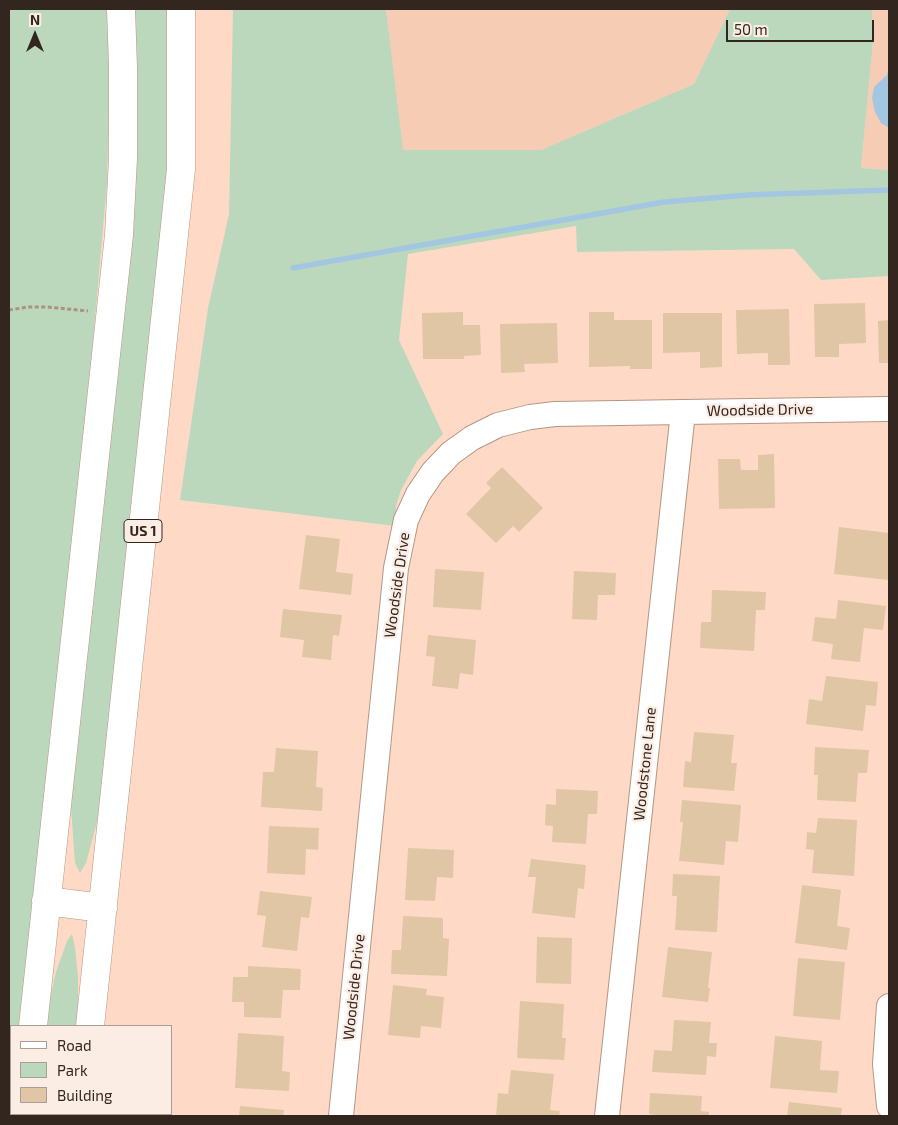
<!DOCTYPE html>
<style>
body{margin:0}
#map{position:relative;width:898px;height:1125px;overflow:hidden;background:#fedac6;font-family:"Exo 2",sans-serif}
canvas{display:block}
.frame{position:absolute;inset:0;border:10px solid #33261f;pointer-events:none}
.legend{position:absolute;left:10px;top:1025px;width:162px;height:90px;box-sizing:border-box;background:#fbece4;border:1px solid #ab9d95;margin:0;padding:6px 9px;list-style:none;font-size:15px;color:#33261f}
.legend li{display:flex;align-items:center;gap:10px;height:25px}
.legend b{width:25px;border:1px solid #ab9d95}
.north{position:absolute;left:10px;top:10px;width:50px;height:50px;-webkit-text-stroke:4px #fbece4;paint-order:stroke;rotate:0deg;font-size:14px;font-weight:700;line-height:20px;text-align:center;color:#33261f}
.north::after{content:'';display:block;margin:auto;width:18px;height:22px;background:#33261f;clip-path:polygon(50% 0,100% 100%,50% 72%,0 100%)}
.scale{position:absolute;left:726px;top:20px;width:148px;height:22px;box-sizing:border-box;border:2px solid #33261f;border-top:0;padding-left:6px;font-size:15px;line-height:18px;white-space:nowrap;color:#33261f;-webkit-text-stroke:4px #fbece4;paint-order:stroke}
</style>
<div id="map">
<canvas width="898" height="1125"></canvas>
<div class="frame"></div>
<ul class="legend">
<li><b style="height:6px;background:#fff"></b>Road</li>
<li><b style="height:14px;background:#bcd8bc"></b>Park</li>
<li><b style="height:14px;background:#e0c6a5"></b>Building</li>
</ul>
<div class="north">N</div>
<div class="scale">50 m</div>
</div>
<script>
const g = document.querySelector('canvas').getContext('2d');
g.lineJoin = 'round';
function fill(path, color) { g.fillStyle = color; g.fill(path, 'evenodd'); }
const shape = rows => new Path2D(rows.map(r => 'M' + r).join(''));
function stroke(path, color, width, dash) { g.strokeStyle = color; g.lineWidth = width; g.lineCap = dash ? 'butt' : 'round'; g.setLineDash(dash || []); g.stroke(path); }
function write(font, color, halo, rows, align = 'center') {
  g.font = font + ' "Exo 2",sans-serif'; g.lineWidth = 4.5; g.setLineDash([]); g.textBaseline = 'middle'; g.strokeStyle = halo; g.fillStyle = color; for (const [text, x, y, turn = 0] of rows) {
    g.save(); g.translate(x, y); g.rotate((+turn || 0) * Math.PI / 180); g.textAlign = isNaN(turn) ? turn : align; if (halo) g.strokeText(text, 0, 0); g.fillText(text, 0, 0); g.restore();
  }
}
const built = shape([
 [386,9,730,9,694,84,541,150,402,150],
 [872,9,889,9,889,170,861,168,873,42]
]);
const green = shape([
 [9,9,107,9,110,72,107,183,85,432,19,1026,11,1026,11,1096,9,1116],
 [134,9,167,9,170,138,165,223,103,800,86,863,80,873,75,863,71,808,73,767],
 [233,9,386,9,403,150,541,150,694,84,730,9,872,9,873,42,861,168,889,170,889,276,821,280,794,249,577,252,576,226,408,254,399,340,443,434,417,461,401,490,396,506,395,526,180,500,208,308,229,214],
 [72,934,75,947,78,977,78,1026,44,1026,56,972,67,941]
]);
const water = shape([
 [889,64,889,128,881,123,875,112,872,98,874,87,887,75]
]);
const stream = shape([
 [293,268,664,202,747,195,889,190]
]);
const building = shape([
 [865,303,866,343,839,344,839,357,815,357,814,304],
 [789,309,790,365,768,365,768,353,737,354,736,310],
 [463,312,463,325,480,325,481,355,464,356,464,359,423,359,422,313],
 [589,312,614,312,614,320,652,320,652,369,630,369,630,366,589,367],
 [663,313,722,313,722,367,700,368,700,352,663,353],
 [889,320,889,363,879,363,878,321],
 [557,323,558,363,524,364,525,372,501,373,500,324],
 [774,454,775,508,719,509,718,459,740,459,741,470,758,470,758,455],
 [502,467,543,508,519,532,513,526,496,543,466,514,491,488,486,483],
 [839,527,889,533,889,580,834,574],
 [306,535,340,539,336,572,353,574,351,595,299,589],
 [435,569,484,572,481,610,433,607],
 [574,571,616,573,615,595,598,595,597,620,572,619],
 [712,590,766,592,765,610,756,610,754,651,700,648,701,622,711,622],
 [838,600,886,606,883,630,864,628,860,662,831,659,833,644,812,641,815,617,836,619],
 [283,609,342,615,339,636,333,635,331,660,302,657,304,640,280,637],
 [428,635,476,640,473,675,460,673,458,689,432,686,435,657,426,656],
 [826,676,878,682,876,706,866,705,863,731,806,724,809,699,822,701],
 [694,732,734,735,731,763,737,763,734,791,683,787,685,761,691,762],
 [815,747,869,750,867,773,858,773,856,802,817,800,818,775,814,775],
 [276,748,318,751,316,787,323,788,322,811,261,807,263,772,274,772],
 [556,789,598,791,597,814,588,814,586,844,552,842,553,826,545,825,546,804,556,805],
 [682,800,741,805,738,842,726,841,724,865,679,861,683,822,680,822],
 [818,818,857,820,854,876,812,873,814,850,806,849,807,832,816,833],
 [269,826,319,828,318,850,306,849,305,875,267,873],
 [408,848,454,850,453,878,437,877,435,901,405,900],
 [531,859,586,865,584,889,578,888,575,918,532,913,536,877,528,877],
 [673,874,720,876,717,932,675,930,677,896,672,896],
 [802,885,841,890,837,926,850,928,847,950,795,943],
 [260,891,312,897,309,918,301,917,297,951,262,947,266,916,257,915],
 [403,916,443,918,443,938,449,939,447,976,391,974,392,950,401,950],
 [537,937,572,938,571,984,536,983],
 [668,947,712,952,708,988,710,988,708,1002,662,997],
 [798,958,845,962,840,1020,793,1016],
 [248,966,301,969,300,990,283,990,281,1018,244,1017,244,1002,232,1002,233,977,248,977],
 [393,985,427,989,426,995,444,997,441,1028,421,1026,420,1038,388,1035],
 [520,1001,564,1004,562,1038,566,1038,564,1060,517,1058],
 [674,1020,711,1022,709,1043,717,1043,716,1057,707,1056,706,1075,652,1072,654,1050,672,1051],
 [238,1033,284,1036,282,1071,290,1072,289,1091,235,1088],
 [775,1036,822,1041,820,1070,839,1071,837,1093,770,1088],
 [511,1070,554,1074,550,1110,560,1111,559,1116,496,1116,498,1093,508,1094],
 [650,1093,702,1096,701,1111,709,1112,709,1116,656,1116,656,1115,649,1114],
 [789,1102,842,1108,841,1116,787,1116],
 [240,1106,284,1110,283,1116,239,1116]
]);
const path = shape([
 [9,310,28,307,47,307,88,311]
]);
const minor = shape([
 [889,1006,885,1064,889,1106],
 [341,1116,396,568,406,520,418,494,433,472,451,453,472,438,498,425,530,417,555,414,683,412,889,409],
 [607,1116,683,412]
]);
const primary = shape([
 [46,901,103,908],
 [33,1026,119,235,123,158,123,67,121,9],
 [90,1026,181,169,181,9],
 [23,1116,23,1114],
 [80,1116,81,1114]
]);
const shields = [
 [143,531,38]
];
const shieldNames = [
 ["US 1",143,531]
];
const streetNames = [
 ["Woodside Drive",760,410,-1],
 ["Woodside Drive",397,585,-82],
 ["Woodstone Lane",645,764,-84],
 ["Woodside Drive",354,987,-84]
];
fill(built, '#f7ccb4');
fill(green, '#bcd8bc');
fill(water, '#a3c7e1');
stroke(stream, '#a3c7e1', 5.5);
fill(building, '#e0c6a5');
stroke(minor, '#b79583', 26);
stroke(primary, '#b79583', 29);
stroke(path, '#ac9183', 3, [4, 2.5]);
stroke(minor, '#fff', 24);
stroke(primary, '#fff', 28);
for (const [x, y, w] of shields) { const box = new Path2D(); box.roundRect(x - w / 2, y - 11.5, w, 23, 4); g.fillStyle = '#fbece4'; g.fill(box); stroke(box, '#33261f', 1); }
write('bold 14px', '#33261f', null, shieldNames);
write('15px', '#33261f', '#fbece4', streetNames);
</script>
